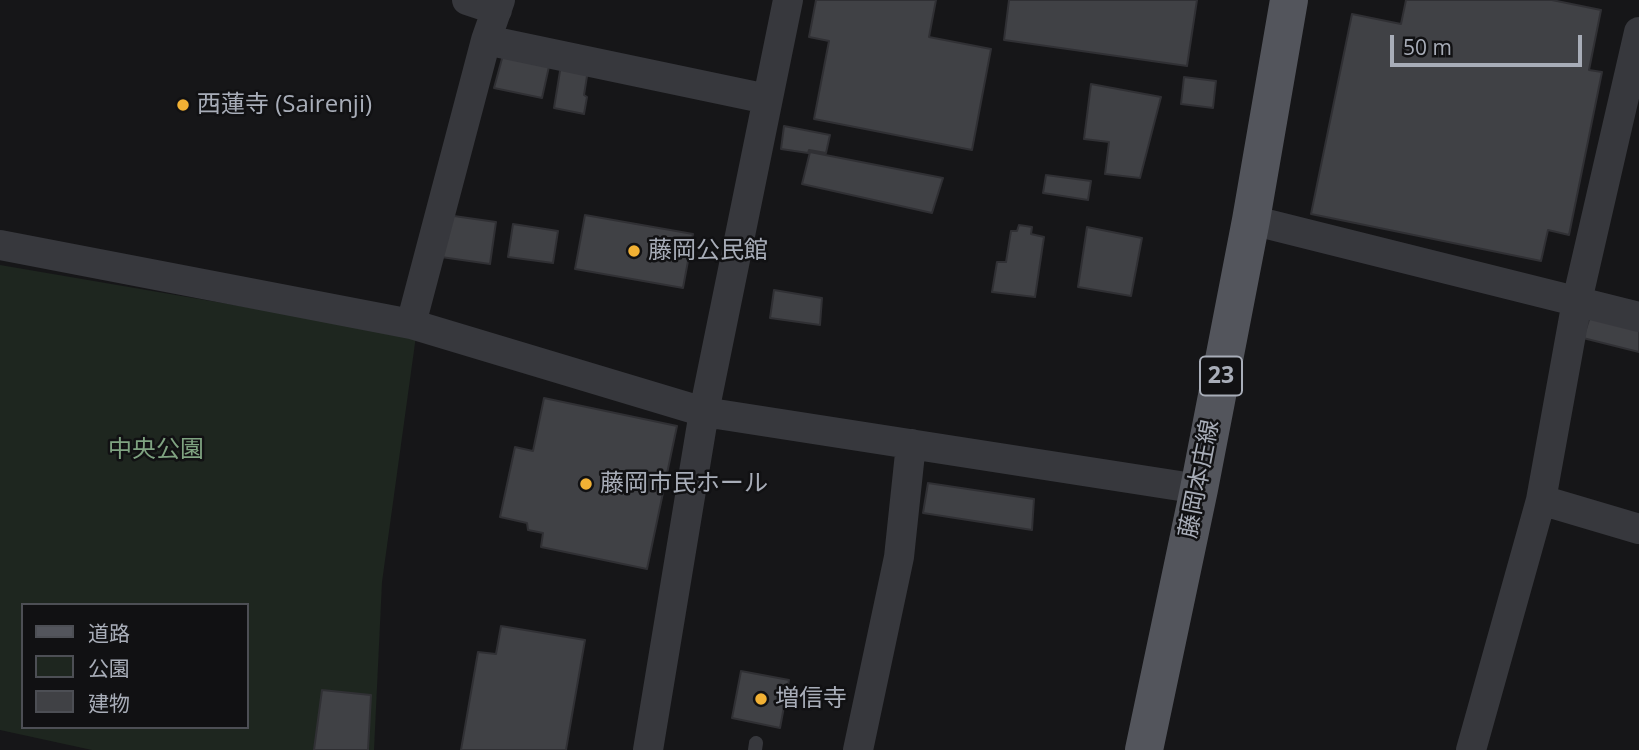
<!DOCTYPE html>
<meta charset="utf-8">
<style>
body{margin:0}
#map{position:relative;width:1639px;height:750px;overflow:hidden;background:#161618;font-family:"Open Sans","Noto Sans JP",sans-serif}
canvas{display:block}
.legend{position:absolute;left:21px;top:603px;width:228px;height:126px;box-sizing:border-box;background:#111113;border:2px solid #4d4f55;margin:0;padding:9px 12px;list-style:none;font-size:21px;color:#a8adb8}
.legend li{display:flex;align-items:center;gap:14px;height:35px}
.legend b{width:35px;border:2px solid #4d4f55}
.scale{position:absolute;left:1390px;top:35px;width:192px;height:32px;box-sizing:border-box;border:4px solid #a8adb8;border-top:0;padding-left:9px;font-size:21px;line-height:24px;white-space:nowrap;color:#a8adb8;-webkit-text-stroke:5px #111113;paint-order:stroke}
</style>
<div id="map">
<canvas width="1639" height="750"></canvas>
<ul class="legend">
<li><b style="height:9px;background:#53555c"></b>道路</li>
<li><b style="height:19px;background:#1e261f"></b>公園</li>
<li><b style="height:19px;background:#404145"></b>建物</li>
</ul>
<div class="scale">50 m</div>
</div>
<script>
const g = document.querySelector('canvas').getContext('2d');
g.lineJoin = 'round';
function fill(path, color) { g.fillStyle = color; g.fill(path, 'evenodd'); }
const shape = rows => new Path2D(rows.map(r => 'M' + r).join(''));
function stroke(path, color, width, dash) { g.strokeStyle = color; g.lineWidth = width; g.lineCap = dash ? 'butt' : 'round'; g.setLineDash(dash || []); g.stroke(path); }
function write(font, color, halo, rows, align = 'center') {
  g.font = font + ' "Open Sans","Noto Sans JP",sans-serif'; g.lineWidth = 5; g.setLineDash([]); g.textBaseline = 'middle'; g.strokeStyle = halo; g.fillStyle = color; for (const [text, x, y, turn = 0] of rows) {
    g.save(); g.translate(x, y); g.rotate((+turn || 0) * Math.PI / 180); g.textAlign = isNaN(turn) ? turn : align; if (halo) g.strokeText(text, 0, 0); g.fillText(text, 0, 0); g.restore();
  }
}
const green = shape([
 [0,265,416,336,382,582,374,750,92,750,0,730],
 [23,605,247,605,247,727,23,727]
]);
const building = shape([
 [816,0,936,0,929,37,991,49,972,150,814,119,829,41,809,37,816,0],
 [1009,0,1197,0,1187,66,1004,40,1009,0],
 [1406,0,1552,0,1601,10,1589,70,1602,72,1569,235,1548,230,1541,261,1311,214,1352,14,1401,24,1406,0],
 [503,55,550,62,542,98,494,88,503,55],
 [561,65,588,70,584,95,587,97,584,114,554,108,561,65],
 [1184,77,1216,81,1213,108,1181,104,1184,77],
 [1091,84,1161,97,1140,178,1105,174,1109,142,1084,139,1091,84],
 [784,126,830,135,826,153,809,150,808,153,781,149,784,126],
 [810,152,943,178,932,213,802,184,810,152],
 [1046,175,1091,181,1088,200,1043,193,1046,175],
 [447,215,496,222,490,264,441,257,447,215],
 [585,215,693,234,683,288,575,269,585,215],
 [513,224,558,231,553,263,508,257,513,224],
 [1019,225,1032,227,1031,234,1044,237,1035,297,992,292,997,262,1006,262,1011,231,1017,231,1019,225],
 [1087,227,1142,238,1131,296,1078,287,1087,227],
 [774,290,822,298,820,325,770,318,774,290],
 [1590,317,1639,329,1639,352,1583,338,1590,317],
 [544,398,677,426,647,569,541,547,543,533,528,530,527,523,500,517,515,447,533,451,544,398],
 [928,483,1034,499,1032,530,923,513,928,483],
 [501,626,585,640,566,750,461,750,478,652,496,654,501,626],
 [741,671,789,680,780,728,732,718,741,671],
 [322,690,371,695,368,750,314,750,322,690]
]);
const service = shape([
 [755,750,756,743]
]);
const minor = shape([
 [467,0,497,10],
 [500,0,486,40,767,99],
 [1251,220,1639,317],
 [0,245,411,324,704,412,1199,489],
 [411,324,486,40],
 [1541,500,1639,529],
 [648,750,704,412,788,0],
 [858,750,899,557,911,444],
 [1471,750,1541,500,1577,301,1639,32]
]);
const primary = shape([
 [1144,750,1199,489,1251,220,1289,0]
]);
const markers = [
 [183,105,7,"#f2b134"],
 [634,251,7,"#f2b134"],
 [586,484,7,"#f2b134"],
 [761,699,7,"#f2b134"]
];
const shields = [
 [1221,376,42]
];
const shieldNames = [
 ["23",1221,376]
];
const poiNames = [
 ["西蓮寺 (Sairenji)",197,105],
 ["藤岡公民館",648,251],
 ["藤岡市民ホール",600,484],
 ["増信寺",775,699]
];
const parkNames = [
 ["中央公園",156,450]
];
const streetNames = [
 ["藤岡本庄線",1200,479,-79]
];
fill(green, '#1e261f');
fill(building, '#404145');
stroke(building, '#303034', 2);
stroke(service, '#37383d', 14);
stroke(minor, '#37383d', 30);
stroke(primary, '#53555c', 38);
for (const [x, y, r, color] of markers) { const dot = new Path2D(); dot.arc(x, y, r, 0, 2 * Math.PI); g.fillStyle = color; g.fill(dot); stroke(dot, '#111113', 2.5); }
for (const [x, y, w] of shields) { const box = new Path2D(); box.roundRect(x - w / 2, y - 19.5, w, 39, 5); g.fillStyle = '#111113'; g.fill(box); stroke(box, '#a8adb8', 2); }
write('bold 23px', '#a8adb8', null, shieldNames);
write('24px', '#a8adb8', '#111113', poiNames, 'left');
write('24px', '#7fa381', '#111113', parkNames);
write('24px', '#a8adb8', '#111113', streetNames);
</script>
